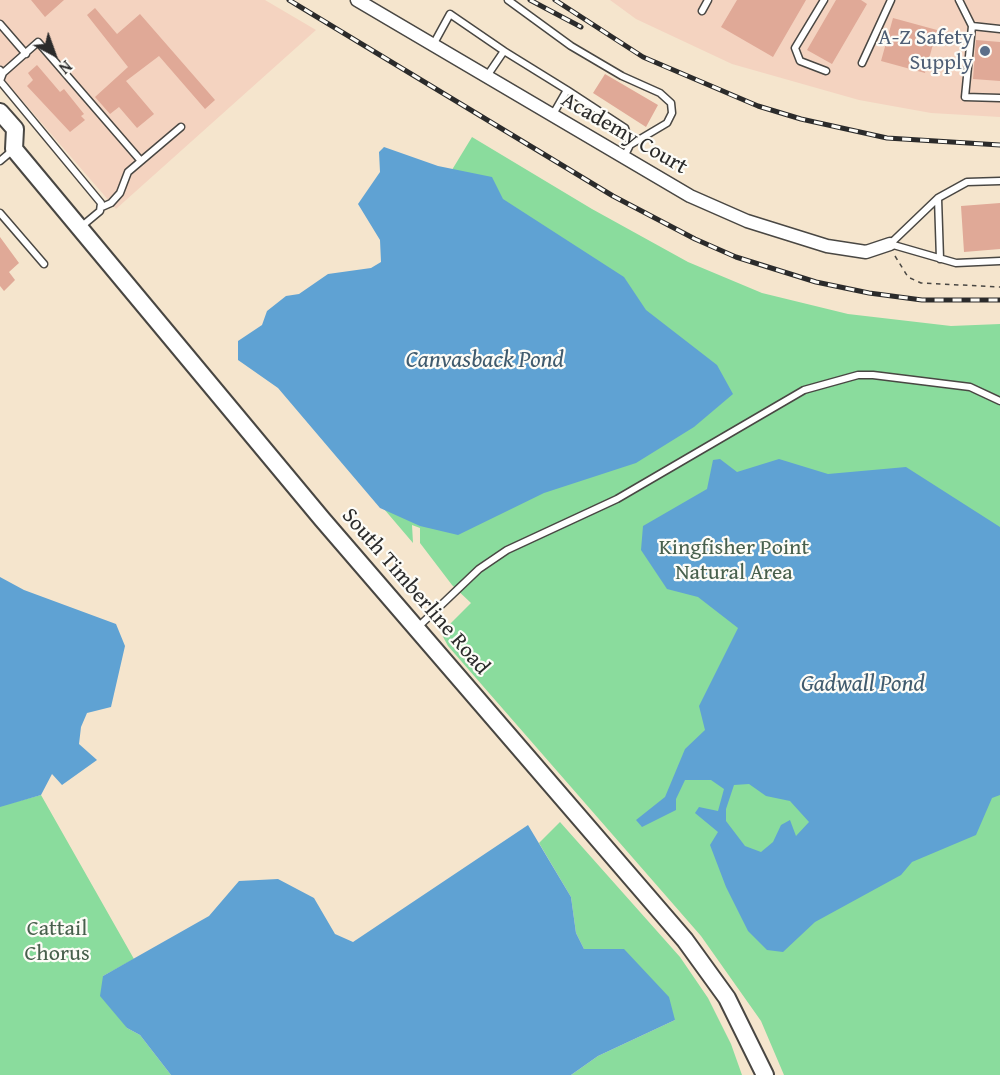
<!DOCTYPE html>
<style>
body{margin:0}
#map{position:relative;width:1000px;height:1075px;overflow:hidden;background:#f5e5cd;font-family:"Gentium Book Plus",serif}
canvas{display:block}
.north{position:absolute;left:24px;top:24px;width:60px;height:60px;-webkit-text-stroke:4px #fdfcf7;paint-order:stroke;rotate:139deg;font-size:16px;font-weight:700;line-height:24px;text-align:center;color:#2b2b2b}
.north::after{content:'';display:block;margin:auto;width:21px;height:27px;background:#2b2b2b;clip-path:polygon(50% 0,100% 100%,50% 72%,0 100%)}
</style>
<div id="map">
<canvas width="1000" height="1075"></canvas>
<div class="north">N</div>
</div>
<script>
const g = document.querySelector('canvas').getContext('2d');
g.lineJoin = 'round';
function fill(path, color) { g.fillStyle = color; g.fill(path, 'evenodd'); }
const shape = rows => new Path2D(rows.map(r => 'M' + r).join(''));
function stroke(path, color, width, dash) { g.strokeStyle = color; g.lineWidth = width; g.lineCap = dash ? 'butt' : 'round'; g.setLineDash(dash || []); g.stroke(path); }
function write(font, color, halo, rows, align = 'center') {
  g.font = font + ' "Gentium Book Plus",serif'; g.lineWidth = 4.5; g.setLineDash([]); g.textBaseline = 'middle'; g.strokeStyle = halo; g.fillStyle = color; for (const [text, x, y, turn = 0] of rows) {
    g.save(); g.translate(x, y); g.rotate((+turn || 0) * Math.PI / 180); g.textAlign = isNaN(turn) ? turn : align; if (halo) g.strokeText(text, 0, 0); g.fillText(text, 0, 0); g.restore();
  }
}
const built = shape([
 [0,0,265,0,316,30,116,209,0,75],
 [610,0,1000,0,1000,117,931,113,859,100,732,64,636,19]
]);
const green = shape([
 [472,137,592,209,688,262,762,293,848,314,951,326,1000,324,1000,1075,784,1075,761,1021,701,936,448,646,441,633,471,603,452,585,420,543,420,528,412,525,413,543,257,360,388,275],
 [41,795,134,959,103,976,127,1028,140,1035,171,1075,0,1075,0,806],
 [560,822,680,957,708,998,731,1044,742,1075,571,1075,598,1056,675,1020,584,949,576,933,571,897,539,843]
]);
const water = shape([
 [384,147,438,166,492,177,503,199,624,277,646,310,717,365,733,394,694,427,636,463,544,493,458,535,420,526,380,508,278,388,238,360,238,341,262,325,267,311,286,296,299,294,328,274,371,268,381,262,380,240,358,204,380,172,379,152],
 [720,459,737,472,779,459,828,474,906,467,1000,527,1000,795,992,798,976,835,912,862,901,875,815,922,783,952,767,950,748,931,726,887,710,845,718,832,695,813,699,807,718,811,724,789,711,780,685,780,676,799,676,810,642,827,636,820,665,797,685,749,705,730,699,706,738,628,698,597,667,589,641,550,643,526,707,489,713,460],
 [749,784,766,796,790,801,809,822,796,836,790,820,781,825,773,842,761,852,745,846,726,821,726,809,734,785],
 [0,577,24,590,116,624,125,646,111,707,87,713,81,727,79,744,97,760,62,785,52,774,41,795,0,807],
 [528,825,571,897,576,933,584,949,624,949,669,997,675,1020,598,1056,571,1075,171,1075,140,1035,127,1028,100,996,103,976,209,916,239,881,278,879,314,898,335,934,353,942]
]);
const building = shape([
 [31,0,64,0,45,17],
 [737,0,806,0,773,57,721,27],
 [836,0,861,0,867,4,832,64,807,50],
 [95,8,117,34,140,14,215,100,205,109,159,56,126,81,154,114,137,128,119,107,110,114,95,97,128,67,87,15],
 [893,18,937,30,925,73,881,61],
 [976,40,1000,42,1000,81,973,79],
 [37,65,60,92,64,89,84,114,81,116,85,120,70,132,27,86,33,80,28,73],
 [605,74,658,105,646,127,593,93],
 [1000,203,1000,249,964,252,961,206],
 [0,237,19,263,9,272,15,280,4,291,0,286]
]);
const path = shape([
 [895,256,908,277,921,283,1000,287]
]);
const service = shape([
 [508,0,571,46,622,76,660,93,671,103,672,113,667,123,630,145],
 [824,0,795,48,800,61,826,71],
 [959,0,972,26],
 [702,11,708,0],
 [0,24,26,54],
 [1000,29,972,26,965,97,1000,98],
 [433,45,450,14,504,51,487,76],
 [504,51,567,90,552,116],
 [862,63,891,0],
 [0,70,3,73,0,81,101,203,100,211,82,226],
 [3,73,38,42,141,161],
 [567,90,625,128,630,145,624,157],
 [0,161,13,150],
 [1000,181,967,182,938,198,890,244,956,263,1000,261],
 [938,198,940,259],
 [102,207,111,203,120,193,128,172,181,127],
 [0,213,44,264],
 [417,628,479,569,507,550,617,499,804,390,858,375,873,375,970,387,1000,401]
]);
const minor = shape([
 [357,0,690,196,747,221,827,246,866,252,890,244]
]);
const secondary = shape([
 [0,112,15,129,14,149,322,519,685,940,727,998,765,1075]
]);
const rail = shape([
 [289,0,613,196,695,239,736,257,816,282,869,293,922,300,1000,300],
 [530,0,581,27],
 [555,0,643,57,758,106,801,119,887,138,1000,145]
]);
const markers = [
 [985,51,6,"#5c6f8a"]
];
const serviceNames = [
 ["A-Z Safety",973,38],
 ["Supply",973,63]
];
const streetNames = [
 ["Academy Court",624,134,30],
 ["South Timberline Road",415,592,49]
];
const parkNames = [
 ["Kingfisher Point",734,548],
 ["Natural Area",734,573],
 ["Cattail",57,929],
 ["Chorus",57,954]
];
const waterNames = [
 ["Canvasback Pond",485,361],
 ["Gadwall Pond",863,685]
];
fill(built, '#f4d3c0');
fill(green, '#8adc9d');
fill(water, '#5fa2d3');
fill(building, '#e0a997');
stroke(service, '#494743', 9);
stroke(minor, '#494743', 15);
stroke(secondary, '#494743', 20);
stroke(path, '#494743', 1.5, [4.5, 4.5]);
stroke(service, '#fff', 6);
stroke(minor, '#fff', 12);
stroke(secondary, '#fff', 16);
stroke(rail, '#2b2b2b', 5);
stroke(rail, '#fdfcf7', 3, [9]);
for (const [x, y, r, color] of markers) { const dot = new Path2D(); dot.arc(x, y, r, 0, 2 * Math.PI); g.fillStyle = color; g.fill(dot); stroke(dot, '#fdfcf7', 2); }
write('22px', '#4e5e75', '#fdfcf7', serviceNames, 'right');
write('22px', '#2b2b2b', '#fdfcf7', streetNames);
write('22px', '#48604d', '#fdfcf7', parkNames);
write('italic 24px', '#405b6e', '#fdfcf7', waterNames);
</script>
